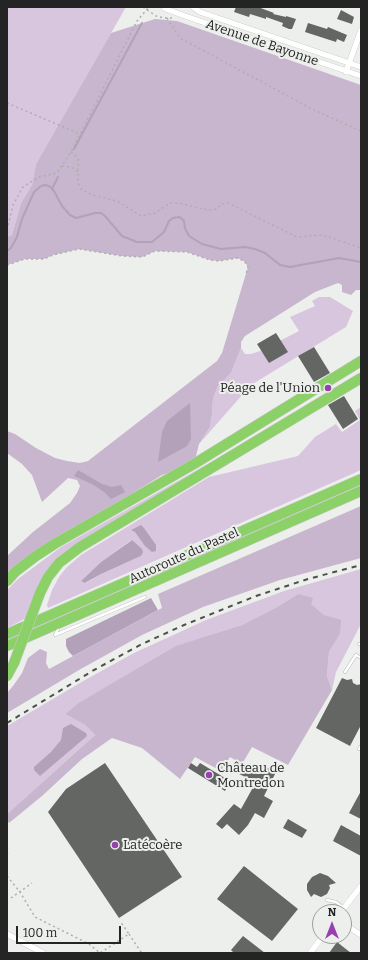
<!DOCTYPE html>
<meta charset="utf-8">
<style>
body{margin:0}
#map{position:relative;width:368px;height:960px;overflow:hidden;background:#edefec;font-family:Bitter,serif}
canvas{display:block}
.frame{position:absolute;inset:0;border:8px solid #232423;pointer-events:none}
.north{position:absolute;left:312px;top:904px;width:40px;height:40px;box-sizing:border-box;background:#edefec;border:1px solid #9c9e9c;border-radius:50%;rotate:0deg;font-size:11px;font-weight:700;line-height:16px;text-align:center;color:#232423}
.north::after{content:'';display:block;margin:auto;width:14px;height:18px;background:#9641ae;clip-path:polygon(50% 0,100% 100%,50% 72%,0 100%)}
.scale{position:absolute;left:16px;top:926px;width:105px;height:18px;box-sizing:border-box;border:2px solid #232423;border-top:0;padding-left:5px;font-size:12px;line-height:14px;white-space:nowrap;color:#232423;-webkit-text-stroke:3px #edefec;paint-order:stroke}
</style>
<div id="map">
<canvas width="368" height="960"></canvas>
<div class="frame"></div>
<div class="north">N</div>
<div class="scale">100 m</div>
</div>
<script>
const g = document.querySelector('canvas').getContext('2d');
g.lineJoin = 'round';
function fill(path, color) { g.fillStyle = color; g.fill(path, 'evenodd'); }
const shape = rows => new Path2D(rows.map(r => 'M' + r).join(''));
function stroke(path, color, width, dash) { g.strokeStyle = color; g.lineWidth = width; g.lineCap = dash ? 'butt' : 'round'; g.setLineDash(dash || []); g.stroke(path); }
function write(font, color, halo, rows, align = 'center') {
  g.font = font + ' Bitter,serif'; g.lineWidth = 4; g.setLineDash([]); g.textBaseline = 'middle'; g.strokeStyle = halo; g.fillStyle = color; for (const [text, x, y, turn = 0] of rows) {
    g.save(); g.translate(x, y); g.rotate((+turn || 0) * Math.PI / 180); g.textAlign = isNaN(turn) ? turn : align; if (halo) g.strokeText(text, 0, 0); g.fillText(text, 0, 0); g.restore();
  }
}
const green = shape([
 [7,7,126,7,36,164,32,185,21,203,12,235,7,237],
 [319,297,330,297,353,311,346,327,251,385,199,444,210,427,212,414,213,398,218,386,231,373,241,348,245,354,251,354,260,351,299,331,290,317,315,306,312,301],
 [361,407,361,470,48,608,47,605,52,590,59,577,66,568,81,555,209,477,298,456,315,437,336,424,342,432,360,420,355,411],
 [131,540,141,556,99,575,86,583,81,581,101,562],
 [206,465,207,466,45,577,39,583,26,618,7,628,7,590,18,579,61,547],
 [361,569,361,624,336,672,332,690,327,676,329,652,340,634,324,615,298,594,277,607,242,625,176,647,78,703,65,714,85,725,95,735,7,814,7,726,85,680,134,653,206,620,284,591]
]);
const forest = shape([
 [155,19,177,21,361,85,361,290,356,290,351,295,342,292,342,285,338,283,315,292,245,336,241,342,241,348,231,373,218,386,213,398,212,414,210,427,199,444,194,464,162,475,7,572,7,556,33,532,70,503,77,493,80,486,77,480,68,478,42,502,32,475,22,464,7,453,7,431,15,434,36,448,55,458,67,461,80,463,88,461,217,361,222,353,248,267,245,262,238,258,219,261,210,260,187,252,155,251,142,257,122,256,79,249,53,255,44,259,25,259,7,265,7,237,12,235,21,203,32,185,36,164,111,33],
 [361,506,361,558,280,580,203,607,142,635,79,670,7,713,7,693,13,686,22,673,28,658,40,649,47,652,46,663,49,669,162,608,158,594],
 [298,594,313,598,311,604,324,615,341,620,340,634,329,652,327,676,332,690,288,765,252,747,242,764,230,757,221,771,195,757,180,779,142,748,112,738,82,759,42,796,9,823,7,820,7,814,95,735,85,725,65,714,78,703,176,646,242,625,277,607]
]);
const water = shape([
 [190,403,191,439,187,446,158,462,162,432,167,421],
 [78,470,102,484,112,487,121,485,125,492,111,499,104,492,92,484,74,476],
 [141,525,144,528,156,545,156,551,152,552,145,546,135,532,131,530],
 [132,540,142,549,143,552,141,556,99,575,85,583,81,581,101,562],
 [151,598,158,610,73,656,69,652,66,646,66,639],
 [71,724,86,733,87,736,40,776,34,770,34,767,51,752,61,740,63,728]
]);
const stream = shape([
 [74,149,142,23],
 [52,189,58,177],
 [7,251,11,248,17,237,22,219,34,192,41,186,45,185,49,186,54,191,62,206,70,215,76,218,95,213,101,213,105,216,122,236,137,242,152,242,164,232,169,221,173,218,179,217,181,218,184,221,185,228,189,236,202,244,221,249,245,247,255,249,265,253,280,265,290,267,339,258,361,262]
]);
const building = shape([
 [236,7,258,7,274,13,273,14,286,17,286,16,296,19,292,29,289,29,282,26,283,23,266,17,266,19,250,14,249,17,234,12],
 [341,10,354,17,352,24,337,19],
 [308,23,327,29,328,27,347,35,344,42,337,39,336,42,305,32],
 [276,333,288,352,269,363,257,344],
 [314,347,330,373,314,382,298,356],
 [344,396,358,419,343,429,328,405],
 [342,678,347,680,352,679,353,683,357,685,361,684,361,725,350,746,316,728],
 [105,763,182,877,119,918,48,812,66,789],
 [191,763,197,767,200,763,230,781,225,791,188,768],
 [239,764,260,774,264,766,276,772,264,796,273,801,264,818,255,813,248,825,239,835,227,824,222,829,216,824,234,804,241,809,256,782,235,772],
 [361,791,361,819,349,813],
 [288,819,307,830,302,838,283,828],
 [341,825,361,836,361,856,333,841],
 [244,866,298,909,272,941,217,899],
 [320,873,328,876,336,883,329,885,330,888,327,894,321,897,314,894,311,897,307,890,307,884,312,877],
 [243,936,265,953,234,953,231,950],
 [337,942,351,953,329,953]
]);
const path = shape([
 [143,7,156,16,164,18,172,18],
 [167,18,180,38,314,110,361,131],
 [7,103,80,134],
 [71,152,78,158,78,181,80,187,82,190,92,195,117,201,141,216,155,213,170,203,179,203,202,209,210,210,217,209,222,204,228,203,297,237,321,235,329,237,361,248],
 [62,166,71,167,78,172],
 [7,230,13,205,23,187,39,177,57,173,71,152,137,21,149,7],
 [7,265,25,259,44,259,53,255,79,249,122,256,142,257,155,251,187,252,210,260,219,261,238,258,245,262,248,267,246,274],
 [7,854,8,853],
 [7,876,20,892,35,917,89,944,100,953,129,934,120,921],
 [11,898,32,883],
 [129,934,141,952,139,953]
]);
const lane = shape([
 [59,627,55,635,145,597],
 [359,644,361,645],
 [345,672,356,655,361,658],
 [359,749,361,746],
 [327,900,336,902,344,908]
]);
const street = shape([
 [164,7,166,9,185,16,361,76],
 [193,7,200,12,361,67],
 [346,72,361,30],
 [341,912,361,886],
 [344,924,361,935],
 [7,934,43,953],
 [310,953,323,936]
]);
const highway = shape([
 [7,581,15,572,36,556,56,543,194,464,361,361],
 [40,593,48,577,59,563,80,547,361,378],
 [7,634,361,479],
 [7,646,361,491],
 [7,676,14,663]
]);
const rail = shape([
 [7,723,94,670,142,644,184,625,256,596,308,579,361,565]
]);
const highwayBridge = shape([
 [14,663,40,593]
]);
const markers = [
 [328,388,4,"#9641ae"],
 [209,775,4,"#9641ae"],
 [115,845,4,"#9641ae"]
];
const streetNames = [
 ["Avenue de Bayonne",262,43,19],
 ["Autoroute du Pastel",184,556,-24]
];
const poiNames = [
 ["Péage de l'Union",320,388,"right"],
 ["Château de",217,768],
 ["Montredon",217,783],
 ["Latécoère",123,845]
];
fill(green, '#d8c6de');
fill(forest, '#c8b5ce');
fill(water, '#b3a0b9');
stroke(stream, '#b3a0b9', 2);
fill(building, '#646663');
stroke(lane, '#b7b9b6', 3.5);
stroke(street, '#b7b9b6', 6);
stroke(highway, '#cacaca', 11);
stroke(path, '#adafac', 1.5, [2, 3]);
stroke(lane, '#fff', 2.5);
stroke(street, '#fff', 5.5);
stroke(highway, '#8bd168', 10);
stroke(rail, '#4f504e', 2, [5, 5]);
stroke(highwayBridge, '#cacaca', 11, []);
stroke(highwayBridge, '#8bd168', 10);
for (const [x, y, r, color] of markers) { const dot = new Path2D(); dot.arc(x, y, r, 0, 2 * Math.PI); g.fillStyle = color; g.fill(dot); stroke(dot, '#edefec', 1.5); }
write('13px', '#232423', '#edefec', streetNames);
write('13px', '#232423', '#edefec', poiNames, 'left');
</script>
